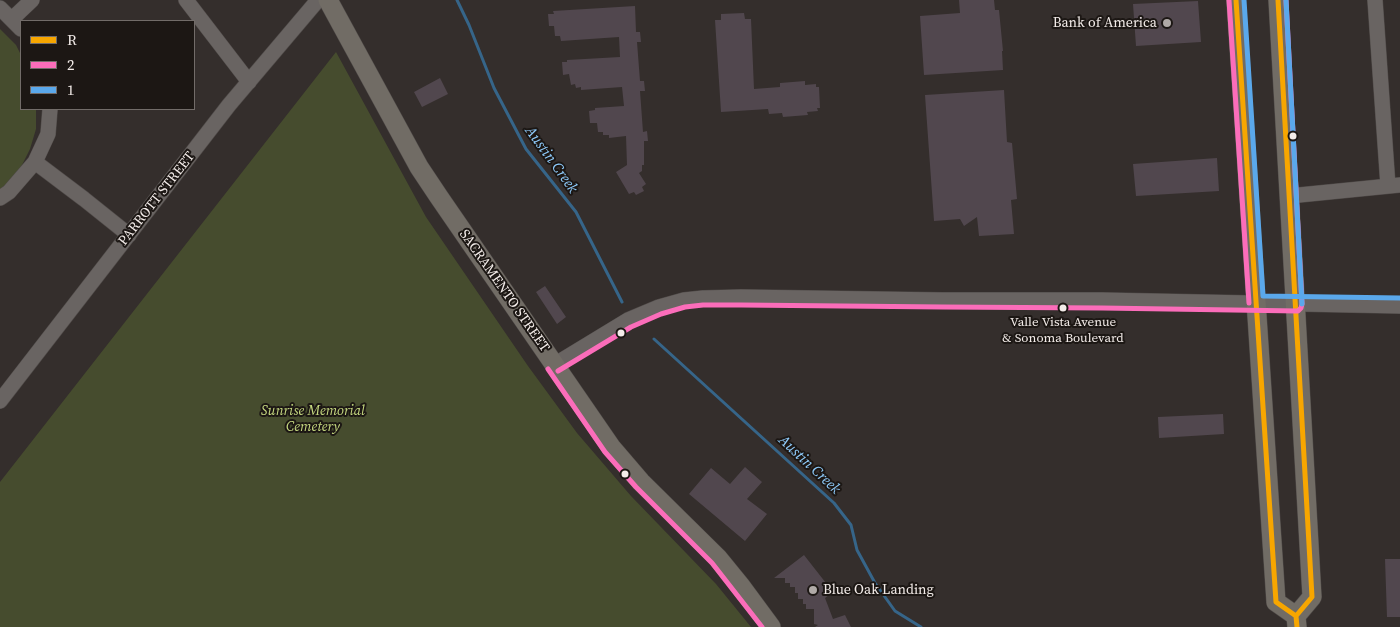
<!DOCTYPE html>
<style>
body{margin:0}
#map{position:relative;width:1400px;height:627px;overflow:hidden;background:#342e2c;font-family:"Source Serif 4",serif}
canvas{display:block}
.legend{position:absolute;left:20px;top:20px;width:175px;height:90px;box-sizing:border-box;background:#1c1714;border:1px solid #726c69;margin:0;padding:6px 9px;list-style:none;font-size:15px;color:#f3ece9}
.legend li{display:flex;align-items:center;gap:10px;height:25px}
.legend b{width:25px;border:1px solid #726c69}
</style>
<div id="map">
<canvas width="1400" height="627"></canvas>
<ul class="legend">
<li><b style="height:6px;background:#f7a600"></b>R</li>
<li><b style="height:6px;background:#fb6dba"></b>2</li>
<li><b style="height:6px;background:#5aa8eb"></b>1</li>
</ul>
</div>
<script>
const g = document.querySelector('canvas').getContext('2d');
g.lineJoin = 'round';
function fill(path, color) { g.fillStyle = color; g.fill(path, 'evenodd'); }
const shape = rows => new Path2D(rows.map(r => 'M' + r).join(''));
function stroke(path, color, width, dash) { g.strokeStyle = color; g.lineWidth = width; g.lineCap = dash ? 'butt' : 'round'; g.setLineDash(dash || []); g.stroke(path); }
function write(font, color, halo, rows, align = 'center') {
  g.font = font + ' "Source Serif 4",serif'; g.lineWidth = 4; g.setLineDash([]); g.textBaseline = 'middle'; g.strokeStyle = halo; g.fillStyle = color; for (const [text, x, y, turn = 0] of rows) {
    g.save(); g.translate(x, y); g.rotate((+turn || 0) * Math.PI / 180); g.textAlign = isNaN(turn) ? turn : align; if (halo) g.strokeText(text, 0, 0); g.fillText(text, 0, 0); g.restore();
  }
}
const green = shape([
 [0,29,16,45,21,55,21,109,36,109,36,129,30,149,17,175,0,190],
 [336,52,426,217,528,366,577,433,631,496,716,584,751,627,0,627,0,482]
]);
const stream = shape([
 [457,0,469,25,494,88,526,149,576,212,622,302],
 [654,339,834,503,851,525,857,550,875,583,895,611,921,627]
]);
const building = shape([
 [959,0,994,0,995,10,999,10,1003,51,1002,51,1003,70,924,75,920,16,960,13],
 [1198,1,1201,42,1136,46,1133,4],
 [635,6,636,32,640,32,641,42,637,42,640,81,644,81,645,91,640,91,643,132,647,131,648,141,644,141,644,165,642,165,642,171,639,173,646,184,642,187,644,191,636,195,634,192,629,194,616,172,627,165,626,136,609,138,609,135,603,135,603,132,598,132,597,123,590,123,589,111,595,110,595,108,624,106,622,87,581,90,581,87,576,88,575,84,571,85,569,74,563,75,562,62,567,62,567,60,620,57,619,37,561,41,560,36,555,36,554,26,549,26,548,14,554,14,553,11],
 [744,13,745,19,751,19,754,89,780,87,780,83,805,81,805,85,816,84,816,87,819,87,820,108,817,108,818,111,807,112,808,115,783,117,782,113,769,114,768,109,721,112,715,20,721,20,721,14],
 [440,78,448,94,422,107,414,92],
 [1004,90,1007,142,1012,143,1017,199,1011,200,1014,234,979,236,977,217,964,226,960,219,934,221,925,95],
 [1217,158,1219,191,1136,196,1133,164],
 [545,286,566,317,557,324,536,292],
 [1223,414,1224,434,1159,438,1158,417],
 [745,467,762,482,747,499,767,514,745,541,689,494,711,468,730,484],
 [804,555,833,592,825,598,833,619,845,615,851,627,815,627,818,625,814,624,814,609,806,609,806,604,803,604,803,599,798,599,798,593,795,593,795,587,790,587,790,583,785,583,785,578,774,578],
 [1385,559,1400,559,1400,617,1387,617]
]);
const minor = shape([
 [186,0,249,82],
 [1375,0,1388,186],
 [0,8,21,29],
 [12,19,32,0],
 [35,162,84,199,129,235],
 [1289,196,1400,185],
 [0,198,9,192,35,162,48,134,50,109],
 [554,365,628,320,659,307,684,300,703,298,741,297,943,300,1102,300,1400,306],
 [0,401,229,105,318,0]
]);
const major = shape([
 [328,0,419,167,439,197,611,447,641,482,718,558,740,585,771,627],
 [1236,0,1276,602,1296,616],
 [1278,0,1312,597,1296,616,1297,627]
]);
const bus1 = shape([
 [1236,0,1276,602,1296,616],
 [1278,0,1312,597,1296,616,1297,627]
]);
const bus2 = shape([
 [1229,0,1249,303],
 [548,369,605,452,636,487,712,563,762,627],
 [558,371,631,327,661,314,685,307,703,305,741,305,943,307,1102,308,1298,311,1301,308,1302,304,1286,0]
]);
const bus3 = shape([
 [1244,0,1263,296,1400,298],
 [1286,0,1302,304]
]);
const markers = [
 [1167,23,5,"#b0aaa7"],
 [1293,136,4.5,"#f3ece9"],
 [1063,308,4.5,"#f3ece9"],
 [621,333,4.5,"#f3ece9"],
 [625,474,4.5,"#f3ece9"],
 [813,590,5,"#b0aaa7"]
];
const busNames = [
 ["Valle Vista Avenue",1063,323],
 ["& Sonoma Boulevard",1063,339]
];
const poiNames = [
 ["Bank of America",1157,23],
 ["Blue Oak Landing",823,590,"left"]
];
const streetNames = [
 ["PARROTT STREET",157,199,-52],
 ["SACRAMENTO STREET",504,291,55]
];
const parkNames = [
 ["Sunrise Memorial",313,411],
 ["Cemetery",313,427]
];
const waterNames = [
 ["Austin Creek",551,160,54],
 ["Austin Creek",809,465,43]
];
fill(green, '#464c2e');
stroke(stream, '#366589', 3);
fill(building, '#51474e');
stroke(minor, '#4f4a48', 16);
stroke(major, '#4f4a48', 20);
stroke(minor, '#696462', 15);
stroke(major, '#716c65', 19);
stroke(bus1, '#f7a600', 5);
stroke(bus2, '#fb6dba', 5);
stroke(bus3, '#5aa8eb', 5);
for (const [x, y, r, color] of markers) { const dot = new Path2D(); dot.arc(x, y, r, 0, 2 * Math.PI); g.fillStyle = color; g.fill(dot); stroke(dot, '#1c1714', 2); }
write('13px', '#f3ece9', '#1c1714', busNames);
write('14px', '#f3ece9', '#1c1714', poiNames, 'right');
write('14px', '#f3ece9', '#1c1714', streetNames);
write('italic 14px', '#c6d980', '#1c1714', parkNames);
write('italic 15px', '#8ecafa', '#1c1714', waterNames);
</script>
